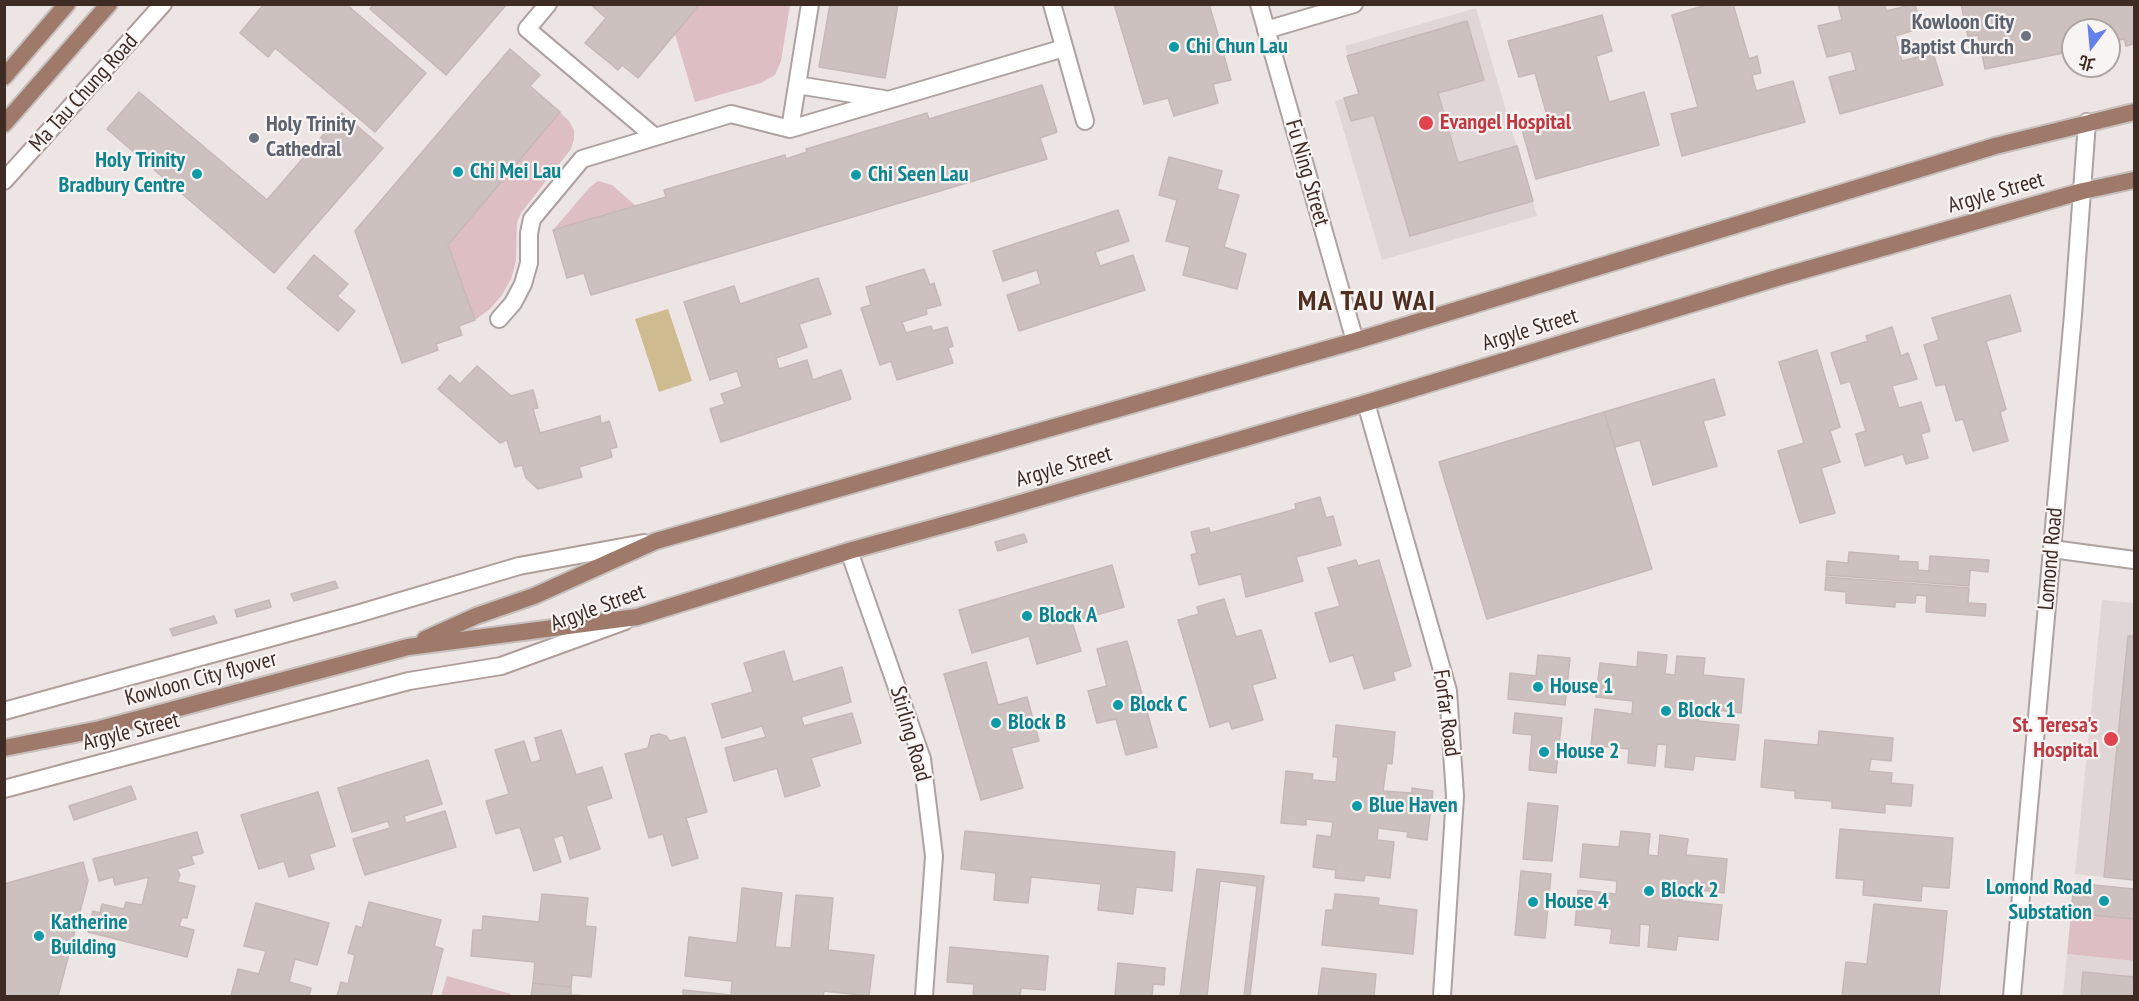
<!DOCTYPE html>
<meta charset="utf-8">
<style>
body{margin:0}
#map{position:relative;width:2139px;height:1001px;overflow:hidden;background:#ece5e4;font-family:"PT Sans Narrow","Noto Sans TC",sans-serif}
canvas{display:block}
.frame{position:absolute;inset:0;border:6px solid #3d2b24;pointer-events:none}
.north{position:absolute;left:2061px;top:18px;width:60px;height:60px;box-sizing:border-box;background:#f9f4f4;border:2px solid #aea4a1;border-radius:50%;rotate:196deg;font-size:16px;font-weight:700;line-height:24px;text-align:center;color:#3d2b24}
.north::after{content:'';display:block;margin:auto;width:21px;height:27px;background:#6480ea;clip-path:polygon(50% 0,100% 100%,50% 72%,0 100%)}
</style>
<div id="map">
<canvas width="2139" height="1001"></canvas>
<div class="frame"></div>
<div class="north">北</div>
</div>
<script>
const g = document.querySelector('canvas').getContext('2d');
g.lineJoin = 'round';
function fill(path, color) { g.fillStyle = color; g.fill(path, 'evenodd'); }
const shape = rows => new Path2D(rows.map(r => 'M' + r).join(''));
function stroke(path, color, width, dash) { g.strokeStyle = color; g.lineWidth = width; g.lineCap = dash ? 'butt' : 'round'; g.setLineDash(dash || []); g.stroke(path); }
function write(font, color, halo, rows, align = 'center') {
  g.font = font + ' "PT Sans Narrow",sans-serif'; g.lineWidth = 4.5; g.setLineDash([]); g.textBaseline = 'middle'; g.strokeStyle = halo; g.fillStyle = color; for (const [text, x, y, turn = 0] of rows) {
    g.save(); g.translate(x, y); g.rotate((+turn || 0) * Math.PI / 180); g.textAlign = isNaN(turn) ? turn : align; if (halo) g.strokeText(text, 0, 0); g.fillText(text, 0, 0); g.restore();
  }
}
const built = shape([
 [1476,8,1537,216,1382,260,1335,101,1359,94,1345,46],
 [2102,600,2134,603,2134,880,2075,874],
 [2067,954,2134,961,2134,996,2063,996]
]);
const green = shape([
 [700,5,790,5,781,61,775,75,761,83,695,102,675,34],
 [560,112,569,121,574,130,574,139,571,149,521,213,517,222,516,261,511,279,502,295,490,309,475,320,448,245],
 [598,181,612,185,636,206,553,230,590,187],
 [2071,913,2134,919,2134,961,2067,954],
 [447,976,511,994,510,996,441,996]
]);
const water = shape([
 [668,309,692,381,659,392,635,319]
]);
const building = shape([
 [264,4,346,4,426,73,375,132,275,48,268,57,240,33,264,4],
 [374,4,507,4,446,75,370,9,374,4],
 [700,4,638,78,622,65,618,70,585,43,606,18,590,4,700,4],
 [830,4,898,4,885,78,819,67,830,4],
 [1114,4,1209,4,1231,80,1213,84,1218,103,1174,116,1168,98,1144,104,1114,4],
 [1710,4,1733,4,1749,59,1757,56,1761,73,1752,75,1756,91,1793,81,1805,122,1682,156,1671,114,1698,107,1672,15,1710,4],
 [1838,4,1885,4,1886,11,1915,4,1921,28,1895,36,1902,61,1933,53,1943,85,1840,114,1829,77,1856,70,1851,51,1827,57,1818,26,1842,20,1838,4],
 [1961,4,2134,4,2134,44,2126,46,2124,39,2109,42,2109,30,2073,30,2073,51,1985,69,1978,35,1968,37,1961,4],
 [1602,15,1612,51,1596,56,1609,102,1644,92,1659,145,1536,179,1521,126,1548,119,1535,73,1519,77,1508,41,1602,15],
 [1467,21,1484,80,1438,93,1458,163,1517,146,1533,201,1410,236,1374,115,1351,121,1344,98,1359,94,1347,56,1467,21],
 [510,49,540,75,530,86,560,112,448,245,475,320,459,326,462,335,436,344,438,350,402,363,355,231,510,49],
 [1042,85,1057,132,1040,138,1047,159,591,295,584,273,567,278,553,230,666,197,664,190,785,155,786,159,807,152,806,149,927,113,929,119,1042,85],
 [139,92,267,200,342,113,383,148,274,273,107,129,139,92],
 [1169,157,1222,171,1217,189,1239,195,1224,247,1246,254,1237,289,1183,275,1190,247,1166,241,1177,200,1159,195,1169,157],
 [1118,210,1129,241,1095,252,1100,266,1133,255,1145,290,1019,331,1007,295,1041,284,1037,270,1003,281,993,251,1118,210],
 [314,255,348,284,337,296,355,311,338,331,287,288,314,255],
 [924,269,930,285,934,283,941,305,926,309,927,314,902,322,906,333,931,326,933,331,947,327,953,346,948,348,953,363,897,380,891,361,880,365,861,308,871,305,866,287,924,269],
 [818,278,831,314,799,324,807,347,776,358,779,369,807,360,813,380,841,370,851,399,721,442,710,409,725,404,721,394,742,387,737,371,710,380,684,302,734,286,740,304,818,278],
 [2010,295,2021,331,1986,341,2006,409,2000,412,2008,441,1973,451,1963,419,1956,421,1945,384,1936,386,1924,345,1939,340,1932,318,2010,295],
 [1892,327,1901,356,1908,353,1917,379,1892,386,1899,408,1921,402,1930,431,1921,434,1928,458,1906,464,1903,454,1865,466,1856,434,1866,431,1850,381,1841,384,1831,353,1868,341,1866,336,1892,327],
 [1817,350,1840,427,1830,431,1840,462,1821,468,1835,513,1800,523,1778,451,1804,443,1779,362,1817,350],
 [477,366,511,396,533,390,538,408,533,409,540,433,600,416,601,424,609,421,617,447,610,449,612,457,579,467,582,477,538,489,526,478,522,465,515,467,507,440,500,443,438,389,450,375,460,384,477,366],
 [1714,379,1725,415,1703,421,1717,466,1653,485,1640,440,1615,447,1604,412,1714,379],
 [1604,412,1652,569,1487,619,1439,462,1604,412],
 [1320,497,1326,518,1333,516,1341,545,1296,557,1303,581,1246,597,1241,574,1199,585,1191,555,1197,553,1191,532,1209,528,1210,533,1296,509,1295,504,1320,497],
 [1024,534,1027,542,998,551,995,542,1024,534],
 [1849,552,1899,556,1898,561,1918,562,1918,570,1929,571,1930,556,1989,560,1988,572,1970,570,1969,586,1826,575,1827,561,1848,563,1849,552],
 [1356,560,1358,566,1379,560,1411,666,1393,672,1395,680,1364,689,1353,655,1330,662,1315,613,1340,606,1328,568,1356,560],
 [1112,565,1124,607,1072,622,1081,651,1037,664,1029,636,972,653,959,610,1112,565],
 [1826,577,1969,588,1968,603,1986,604,1985,616,1926,612,1927,596,1916,595,1915,603,1895,602,1895,607,1846,603,1846,592,1825,590,1826,577],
 [335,581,338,588,294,601,291,594,335,581],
 [1224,599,1236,637,1261,630,1276,678,1252,685,1263,720,1232,729,1229,721,1210,727,1178,620,1199,614,1197,607,1224,599],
 [269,600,271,607,237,617,235,610,269,600],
 [214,616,217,623,173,636,170,629,214,616],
 [2128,636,2134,636,2134,880,2104,877,2128,636],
 [1127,641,1157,747,1126,755,1116,719,1097,723,1088,691,1107,686,1097,649,1127,641],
 [784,651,793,682,842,667,851,702,801,717,804,726,852,713,861,743,811,758,820,786,785,797,777,768,734,781,725,748,766,737,762,726,722,738,712,704,753,692,744,663,784,651],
 [1638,652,1667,655,1665,674,1675,675,1677,656,1705,658,1703,675,1744,679,1741,713,1700,708,1698,721,1739,725,1735,760,1695,756,1693,770,1665,767,1667,745,1657,744,1655,766,1628,763,1629,749,1591,745,1595,709,1632,714,1633,701,1596,697,1600,663,1637,667,1638,652],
 [1538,655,1570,658,1565,705,1508,699,1510,673,1536,676,1538,655],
 [986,662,998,705,1027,697,1039,741,1011,748,1023,788,981,800,944,674,986,662],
 [1515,713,1562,718,1556,773,1529,770,1532,735,1513,733,1515,713],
 [1336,725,1395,732,1392,764,1387,763,1383,791,1412,793,1412,788,1433,791,1427,840,1407,837,1408,832,1378,828,1377,840,1394,842,1390,878,1365,875,1364,881,1335,878,1336,870,1313,867,1317,835,1331,837,1333,822,1306,819,1306,825,1281,823,1286,771,1313,774,1312,780,1336,782,1338,757,1333,757,1336,725],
 [561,730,576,775,602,767,612,798,586,806,600,849,570,859,563,835,553,838,561,862,534,871,520,827,496,834,486,801,509,794,495,750,524,741,531,763,541,760,535,738,561,730],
 [1819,731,1893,738,1891,761,1871,759,1869,771,1892,773,1891,783,1913,785,1911,806,1885,804,1885,813,1832,808,1832,801,1795,798,1795,791,1761,787,1765,740,1818,745,1819,731],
 [659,734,666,736,670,741,685,737,707,812,686,818,698,858,672,866,663,834,649,838,625,754,648,748,651,736,659,734],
 [428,760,442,804,404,816,406,823,445,811,456,847,365,875,353,839,390,828,388,821,352,832,338,788,428,760],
 [131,786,136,799,74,820,69,806,131,786],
 [318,792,335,846,309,854,314,869,289,877,284,861,259,869,241,815,318,792],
 [1528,803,1558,806,1552,861,1523,859,1528,803],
 [1840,829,1953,838,1949,888,1922,886,1921,901,1863,895,1864,880,1836,878,1840,829],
 [965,831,1175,852,1172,891,1136,887,1133,914,1098,910,1101,884,1031,877,1028,903,994,900,996,873,961,869,965,831],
 [1621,831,1650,834,1648,855,1658,856,1660,835,1688,839,1686,855,1727,859,1724,893,1683,888,1682,901,1722,905,1718,940,1678,936,1676,950,1648,947,1650,925,1640,924,1639,946,1610,943,1612,929,1575,925,1578,890,1616,894,1617,881,1580,877,1583,844,1619,847,1621,831],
 [197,832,203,853,191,856,194,864,177,869,180,875,177,882,195,886,187,918,182,917,179,926,194,930,187,957,88,932,93,911,100,913,102,904,124,909,126,902,142,905,149,877,115,885,113,877,99,881,93,859,197,832],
 [83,862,88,881,58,996,4,996,4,884,83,862],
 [1197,869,1264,876,1250,996,1180,996,1197,869],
 [1521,871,1551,874,1545,938,1515,935,1521,871],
 [1220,881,1257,886,1244,996,1207,996,1220,881],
 [2074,883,2134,889,2134,919,2071,913,2074,883],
 [742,888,782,893,775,947,791,948,796,895,833,898,828,950,874,955,869,996,824,991,823,996,683,996,683,990,731,995,732,981,685,976,689,937,737,943,742,888],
 [542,894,588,898,585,926,596,927,591,977,572,975,571,987,533,983,535,962,471,956,473,930,482,930,483,916,539,922,542,894],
 [1335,894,1379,898,1378,905,1417,910,1413,954,1322,945,1326,910,1333,910,1335,894],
 [369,902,441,920,434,946,443,949,431,996,337,996,341,982,348,984,355,955,348,953,356,926,362,928,369,902],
 [256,903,329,923,317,965,295,959,289,982,311,988,309,996,231,996,238,969,259,974,266,951,244,946,256,903],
 [1874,904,1947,911,1939,996,1842,996,1846,962,1867,964,1874,904],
 [950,947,1048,956,1045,990,1021,988,1020,996,973,996,974,984,947,982,950,947],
 [1118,963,1165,968,1164,985,1153,984,1152,996,1115,996,1118,963],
 [1322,968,1376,974,1374,996,1318,996,1322,968],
 [2083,972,2134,977,2134,996,2081,996,2083,972],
 [533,983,571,987,571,995,591,996,531,996,533,983]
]);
const service = shape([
 [548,4,527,29,655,137],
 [1052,4,1085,121],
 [797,85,884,99],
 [790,129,810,4],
 [499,319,513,303,523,284,529,263,529,233,532,219,582,159,731,114,790,129,1064,48],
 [2052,549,2134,560]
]);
const minor = shape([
 [1266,30,1354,4],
 [1366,403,1448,691,1455,796,1442,996],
 [849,551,922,759,934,856,924,996]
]);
const tertiary = shape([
 [1259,4,1355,341],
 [2012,996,2073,315,2087,122]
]);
const secondary = shape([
 [4,181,163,4],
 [4,711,357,614,519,566,644,543],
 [4,789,409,681,501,666,625,621]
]);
const primary = shape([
 [4,77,67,4],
 [4,124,109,4],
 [425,639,476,616,534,596,656,541,1355,341,1995,146,2134,112],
 [4,748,100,729,408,647,637,617,849,551,976,516,1366,403,1780,277,2083,191,2134,180]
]);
const markers = [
 [2026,36,6,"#6b7280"],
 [1174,47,6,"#0f9aa8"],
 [1426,123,8,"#e0444e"],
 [254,138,6,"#6b7280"],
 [458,172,6,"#0f9aa8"],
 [197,174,6,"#0f9aa8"],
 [856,175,6,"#0f9aa8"],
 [1027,616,6,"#0f9aa8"],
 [1538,687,6,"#0f9aa8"],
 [1118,705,6,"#0f9aa8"],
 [1666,711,6,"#0f9aa8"],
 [996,723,6,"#0f9aa8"],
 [2111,739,8,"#e0444e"],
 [1544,752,6,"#0f9aa8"],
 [1357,806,6,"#0f9aa8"],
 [1649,891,6,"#0f9aa8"],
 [2104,901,6,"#0f9aa8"],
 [1533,902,6,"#0f9aa8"],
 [39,936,6,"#0f9aa8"]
];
const worshipNames = [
 ["Kowloon City",2014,23],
 ["Baptist Church",2014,48],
 ["Holy Trinity",266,125,"left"],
 ["Cathedral",266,150,"left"]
];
const cultureNames = [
 ["Chi Chun Lau",1186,47],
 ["Holy Trinity",185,161,"right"],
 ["Bradbury Centre",185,186,"right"],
 ["Chi Mei Lau",470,172],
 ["Chi Seen Lau",868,175],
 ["Block A",1039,616],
 ["House 1",1550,687],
 ["Block C",1130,705],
 ["Block 1",1678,711],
 ["Block B",1008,723],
 ["House 2",1556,752],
 ["Blue Haven",1369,806],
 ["Lomond Road",2092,888,"right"],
 ["Substation",2092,913,"right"],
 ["Block 2",1661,891],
 ["House 4",1545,902],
 ["Katherine",51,923],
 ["Building",51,948]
];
const streetNames = [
 ["Ma Tau Chung Road",84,93,-48],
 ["Fu Ning Street",1307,173,74],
 ["Argyle Street",1996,193,-16],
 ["Argyle Street",1530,330,-17],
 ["Argyle Street",1064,467,-16],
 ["Lomond Road",2051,559,-85],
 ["Argyle Street",598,608,-20],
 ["Kowloon City flyover",201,679,-15],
 ["Forfar Road",1446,713,82],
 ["Argyle Street",131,732,-14],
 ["Stirling Road",910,734,74]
];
const healthNames = [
 ["Evangel Hospital",1440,123],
 ["St. Teresa's",2098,726,"right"],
 ["Hospital",2098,751,"right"]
];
const districtNames = [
 ["MA TAU WAI",1367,302]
];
fill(built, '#e0d6d5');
fill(green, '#dcbec3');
fill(water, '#cebb8f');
fill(building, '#cdc1c0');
stroke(building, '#c6b8b6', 1.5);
stroke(service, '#ada29f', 20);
stroke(minor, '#ada29f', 20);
stroke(tertiary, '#ada29f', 20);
stroke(secondary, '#af9e9a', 20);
stroke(primary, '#c5bfbd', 20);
stroke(service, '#fff', 16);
stroke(minor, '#fff', 16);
stroke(tertiary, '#fff', 16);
stroke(secondary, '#fff', 16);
stroke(primary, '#9f7a6b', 16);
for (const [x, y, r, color] of markers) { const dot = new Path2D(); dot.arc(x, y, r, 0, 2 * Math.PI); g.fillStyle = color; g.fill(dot); stroke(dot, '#f9f4f4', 2); }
write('bold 22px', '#5b616d', '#f9f4f4', worshipNames, 'right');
write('bold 22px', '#0d838f', '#f9f4f4', cultureNames, 'left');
write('22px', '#3d2b24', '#f9f4f4', streetNames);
write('bold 22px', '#be3a42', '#f9f4f4', healthNames, 'left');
g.letterSpacing = '1.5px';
write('bold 28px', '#4e2f21', '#f9f4f4', districtNames);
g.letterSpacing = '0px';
</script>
